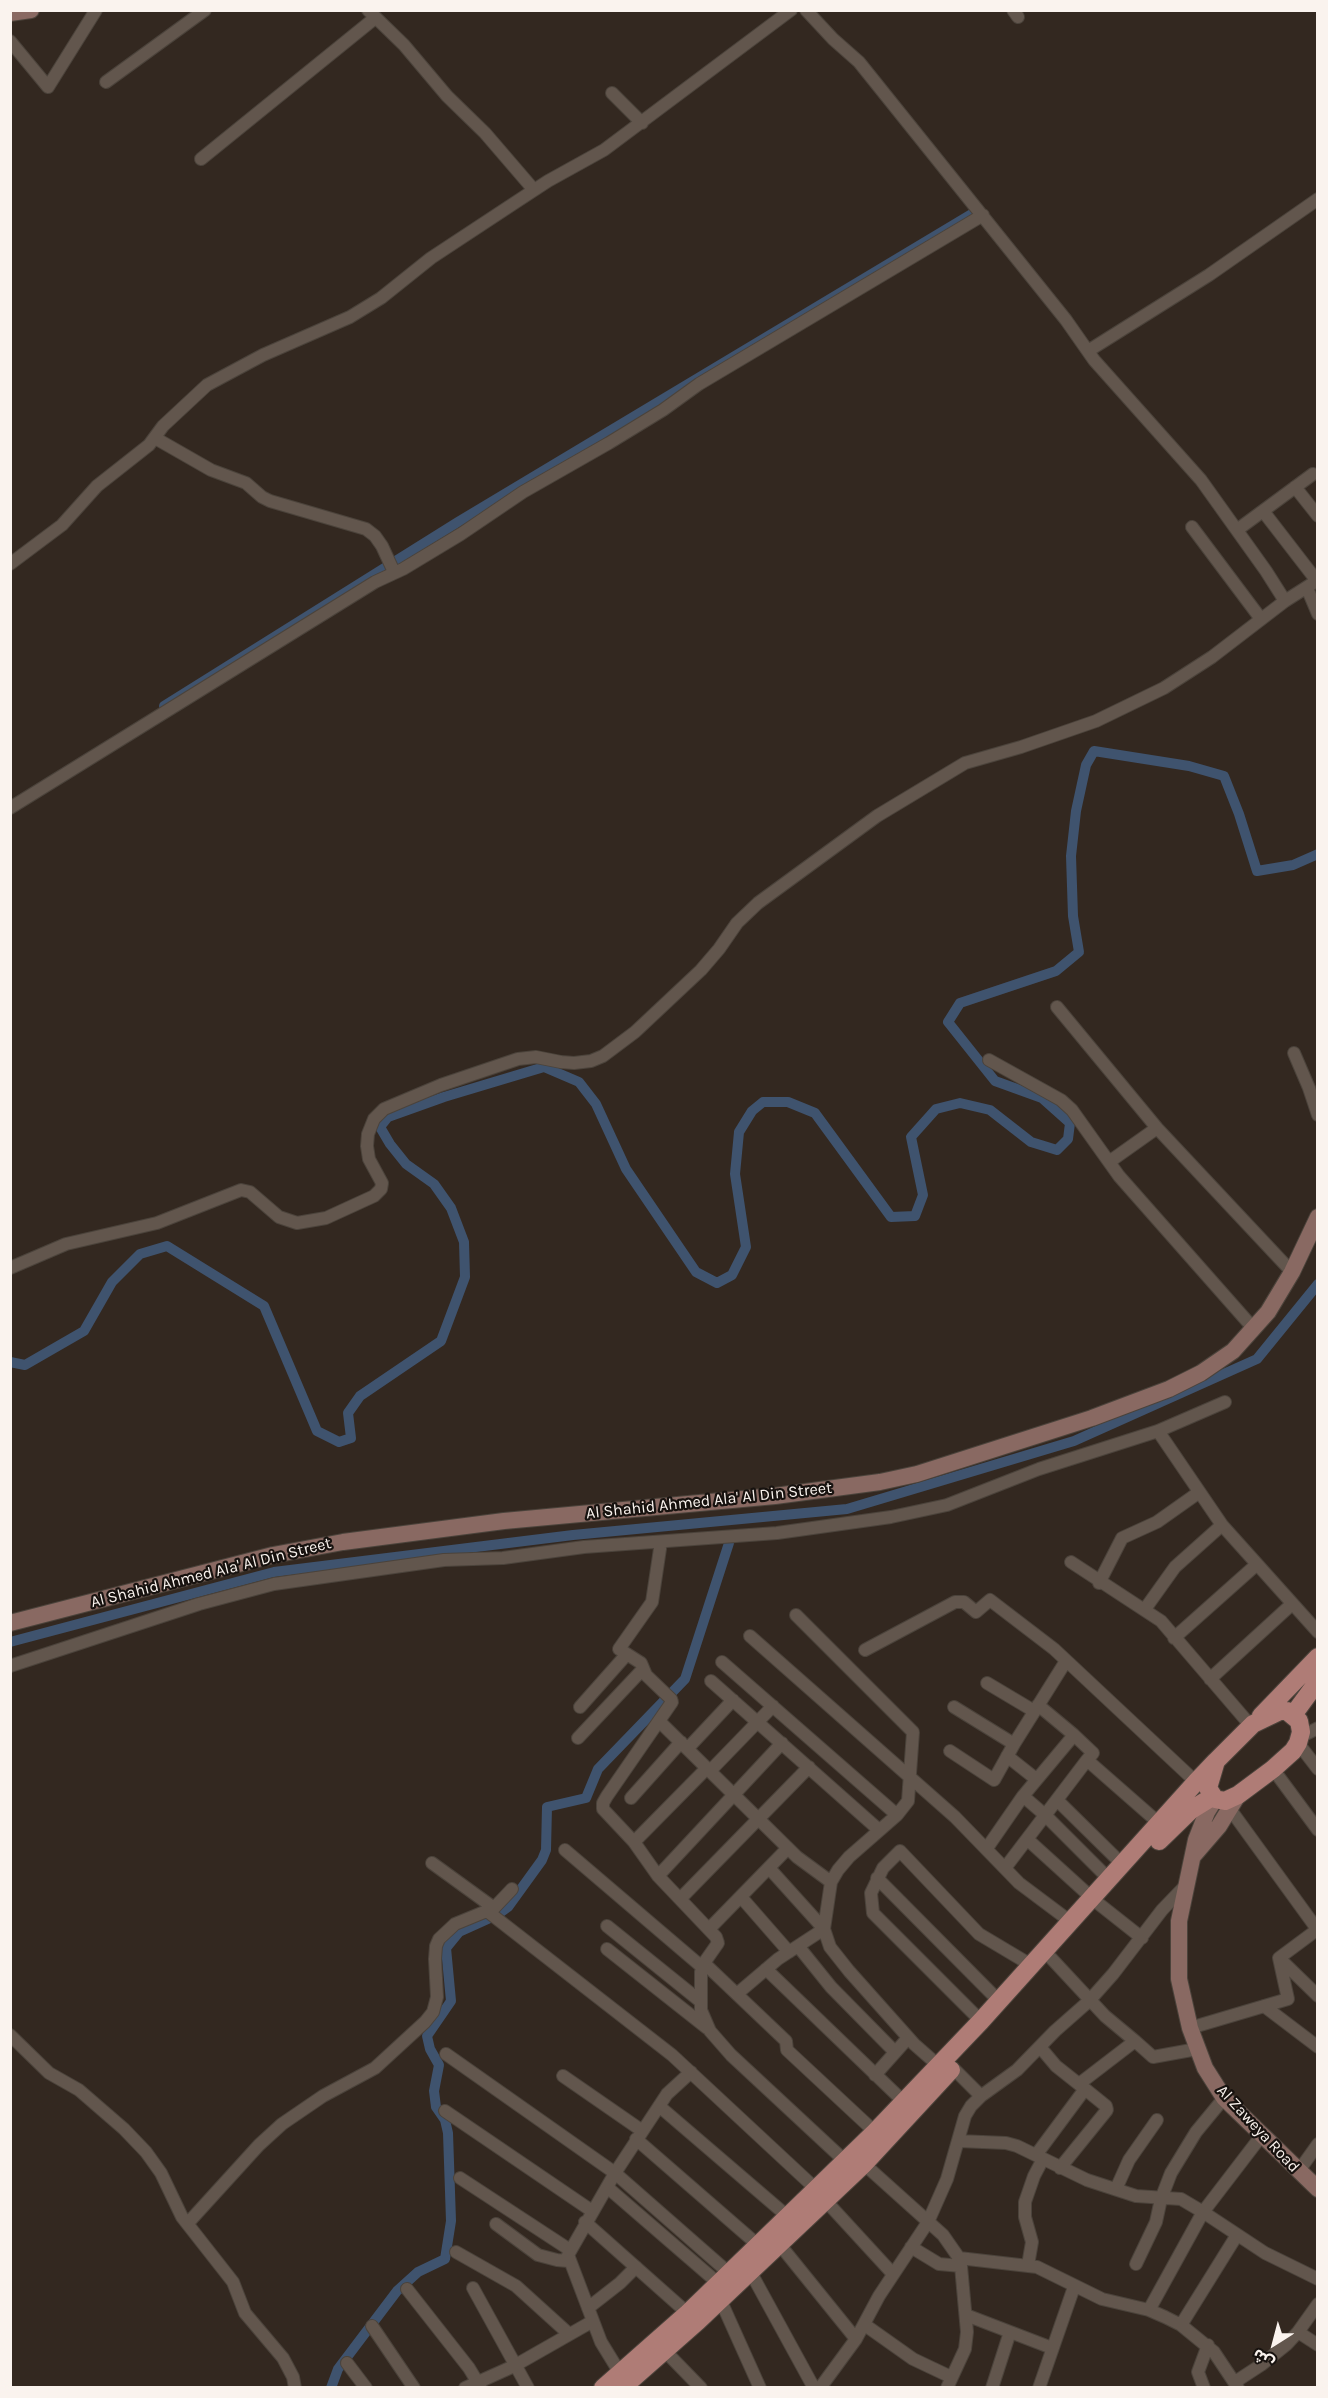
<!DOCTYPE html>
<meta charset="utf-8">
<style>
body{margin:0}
#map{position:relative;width:1328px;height:2398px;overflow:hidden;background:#332820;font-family:Karla,"Noto Sans Arabic",sans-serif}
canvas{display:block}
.frame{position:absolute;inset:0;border:12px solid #faf3ee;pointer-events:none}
.north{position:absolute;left:1244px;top:2314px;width:60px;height:60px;-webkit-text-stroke:4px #17120f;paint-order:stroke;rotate:216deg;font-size:16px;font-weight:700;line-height:24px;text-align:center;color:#faf3ee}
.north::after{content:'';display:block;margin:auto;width:21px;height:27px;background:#faf3ee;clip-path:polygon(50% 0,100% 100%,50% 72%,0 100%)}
</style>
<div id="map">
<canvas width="1328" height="2398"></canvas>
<div class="frame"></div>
<div class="north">ش</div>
</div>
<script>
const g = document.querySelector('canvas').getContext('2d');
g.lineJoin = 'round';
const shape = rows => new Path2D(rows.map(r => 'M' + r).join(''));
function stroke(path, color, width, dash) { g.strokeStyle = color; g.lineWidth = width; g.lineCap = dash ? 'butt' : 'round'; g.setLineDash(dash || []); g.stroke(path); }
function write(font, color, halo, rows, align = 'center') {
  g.font = font + ' Karla,sans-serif'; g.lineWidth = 4.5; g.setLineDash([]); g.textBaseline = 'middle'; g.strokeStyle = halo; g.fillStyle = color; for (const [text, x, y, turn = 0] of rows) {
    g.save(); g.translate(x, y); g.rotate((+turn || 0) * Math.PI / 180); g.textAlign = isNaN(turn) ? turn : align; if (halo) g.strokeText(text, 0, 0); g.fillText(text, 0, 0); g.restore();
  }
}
const canal = shape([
 [164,706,458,522,975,212],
 [10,1362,25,1365,84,1331,112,1282,140,1254,167,1246,264,1306,317,1431,339,1442,351,1438,348,1413,360,1396,441,1341,465,1277,464,1242,451,1208,434,1184,406,1164,390,1144,380,1127,388,1117,444,1097,544,1067,579,1082,596,1104,626,1169,696,1272,717,1283,732,1275,746,1247,735,1174,739,1132,752,1111,763,1102,788,1102,815,1113,891,1217,915,1216,923,1195,911,1137,936,1109,960,1103,990,1110,1031,1142,1057,1150,1068,1139,1070,1123,1042,1098,995,1081,948,1022,960,1003,1056,971,1079,952,1073,916,1071,856,1076,811,1086,765,1094,751,1189,766,1224,776,1239,814,1257,871,1293,865,1318,854],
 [10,1642,274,1572,573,1535,847,1509,1074,1441,1257,1359,1318,1284],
 [497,1915,508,1907,542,1860,546,1850,547,1807,586,1798,598,1769,685,1679,729,1543],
 [331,2388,338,2369,397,2291,418,2272,445,2259,451,2221,448,2133,445,2120,436,2107,434,2091,439,2065,430,2049,427,2036,451,2001,446,1948,459,1932,490,1918]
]);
const street = shape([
 [368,10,404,45,447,96,485,133,534,190],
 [806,10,833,39,859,62,1066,320,1094,360,1201,480,1266,571,1285,601],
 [1013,10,1018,17],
 [10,41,48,87,96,10],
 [106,82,205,10],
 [612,93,642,123],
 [201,159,375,18],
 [1088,351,1209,275,1318,199],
 [155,438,211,470,246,483,262,497,270,501,366,529,375,536,382,546,394,572],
 [1295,487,1318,516],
 [1263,511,1317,581],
 [1192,527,1261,619],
 [1237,530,1313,474],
 [10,564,62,525,97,486,149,445,163,426,207,385,263,355,350,317,381,298,431,258,519,200,548,181,604,150,791,10],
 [1307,588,1318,614],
 [10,808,375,582,403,569,461,534,523,492,609,443,663,410,699,384,983,215],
 [1057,1007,1157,1128,1292,1272],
 [1294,1053,1309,1088,1318,1115],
 [989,1060,1061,1100,1072,1110,1119,1176,1254,1329],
 [1109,1162,1157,1128],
 [10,1268,66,1244,157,1223,241,1190,250,1192,279,1217,297,1223,326,1218,374,1196,381,1189,382,1183,369,1159,367,1146,368,1134,374,1119,384,1109,441,1085,518,1059,536,1057,561,1062,574,1063,591,1061,603,1056,635,1032,701,970,719,949,737,923,758,903,877,816,965,763,1021,747,1096,721,1164,688,1212,657,1285,601,1318,580],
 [1158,1431,1222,1525,1318,1632],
 [661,1542,652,1602,619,1649,641,1663,646,1675,671,1699,672,1702,607,1796,603,1803,603,1809,634,1842,658,1876,716,1937,718,1943,704,1963,701,1972,701,2010,710,2031,731,2055,845,2161],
 [1071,1562,1161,1621,1251,1726],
 [1099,1583,1122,1538,1157,1522,1198,1493],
 [1145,1609,1175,1567,1222,1525],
 [796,1615,913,1732,908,1801,897,1815],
 [750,1636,955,1817,1019,1883,1071,1922],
 [1174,1638,1256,1565],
 [865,1650,955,1602,964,1602,976,1612,990,1600,1054,1649,1196,1782],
 [722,1662,897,1815,849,1857,838,1870,831,1882,824,1929,830,1947,849,1971,914,2044,939,2066],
 [10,1666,199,1604,274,1584,444,1560,503,1558,584,1547,777,1533,891,1517,947,1505,1039,1469,1158,1431,1225,1402],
 [1210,1679,1292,1604],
 [711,1681,879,1830],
 [987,1683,1034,1711],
 [580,1707,627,1654],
 [954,1707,1014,1744,1066,1661],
 [659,1721,797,1857,831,1882],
 [1074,1735,1093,1753,1087,1760,1160,1824],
 [1300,1737,1318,1728],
 [578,1738,643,1669],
 [1298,1743,1318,1769],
 [688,1748,733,1700],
 [950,1751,994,1780,1014,1744],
 [1007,1756,1036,1779],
 [1273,1769,1318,1830],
 [710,1771,773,1706],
 [1023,1796,1045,1815,1109,1879],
 [631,1798,681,1742],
 [1057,1800,1122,1864],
 [1230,1809,1317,1929],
 [1027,1839,1092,1898],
 [634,1842,707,1768],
 [987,1848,1023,1796,1074,1735,1038,1705],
 [565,1850,702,1967],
 [432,1863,494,1908],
 [1005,1868,1087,1760],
 [658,1876,782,1743],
 [877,1878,999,2001],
 [741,1897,789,1952],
 [680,1899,809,1767],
 [1099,1904,1142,1938],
 [487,1911,672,2055,816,2189],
 [607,1926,700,2001],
 [709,1929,788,1848],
 [798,1946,831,1987,895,2052],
 [607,1949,707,2028],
 [1051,1958,1105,2016,1135,2041],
 [1280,1959,1318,1996],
 [704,1963,786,2041,787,2050,875,2132],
 [766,1969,903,2101],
 [738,1993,778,1959,824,1929,769,1868],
 [1264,2006,1318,2047],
 [981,2021,873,1913,871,1893,883,1868,900,1851,979,1934,1031,1965],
 [1190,2028,1288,1999,1279,1958,1318,1929],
 [10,2035,49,2073,79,2090,124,2129,146,2152,161,2173,182,2217,233,2282,245,2313,283,2358,293,2377,295,2388],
 [446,2054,615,2173,568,2255,601,2342,620,2373],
 [953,2068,981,2096],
 [691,2072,667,2094,615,2173,729,2273],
 [875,2075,908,2038],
 [563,2076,641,2130],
 [1079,2084,1135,2041,1153,2057,1197,2049],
 [659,2106,793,2221],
 [445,2111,592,2211],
 [636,2139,758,2245],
 [959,2141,1006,2143,1017,2146,1087,2180,1136,2196,1181,2199,1203,2212,1265,2253,1318,2279],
 [1036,2155,1085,2089,1056,2066,1040,2047],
 [864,2164,943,2235,959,2258,961,2266,967,2332,965,2349,947,2388],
 [1060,2168,1107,2110,1106,2106,1085,2089],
 [1298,2172,1318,2144],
 [460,2178,570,2250],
 [607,2187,718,2283],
 [1116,2189,1129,2160,1157,2120],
 [825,2200,893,2274],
 [585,2222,692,2317],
 [188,2223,259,2145,282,2124,323,2096,375,2068,425,2022,433,2012,437,1997,435,1959,436,1946,439,1939,455,1924,494,1908,512,1889],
 [496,2224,538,2255,557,2260,568,2261],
 [776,2240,856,2339],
 [911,2247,939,2264,961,2266],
 [456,2252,516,2286,569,2334],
 [959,2258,1037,2267,1102,2299,1149,2310,1165,2317,1181,2325,1214,2352,1238,2388],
 [1136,2264,1156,2222,1161,2199,1171,2173,1196,2132,1224,2098],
 [1028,2265,1032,2242,1025,2217,1025,2202,1034,2176,1043,2159],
 [750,2271,814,2388],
 [473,2288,528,2388],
 [407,2289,469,2368,481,2388],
 [720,2299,760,2388],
 [588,2308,620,2283,636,2267],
 [1149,2310,1203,2212,1262,2135],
 [966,2315,1052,2348],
 [865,2325,913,2359,951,2377],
 [1181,2325,1237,2235],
 [372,2326,414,2388],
 [1298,2332,1318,2345],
 [665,2351,701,2388],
 [347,2363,366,2388],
 [1235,2382,1261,2365,1287,2344,1298,2332,1318,2304],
 [465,2388,514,2366,593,2321],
 [820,2388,856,2339,879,2296,928,2222,947,2179,965,2116,971,2106,981,2096,1017,2070,1055,2031,1089,2001,1113,1974,1162,1910,1186,1885],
 [992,2388,1010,2332],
 [1039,2388,1074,2287],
 [1204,2388,1198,2372,1208,2345]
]);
const secondary = shape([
 [10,13,31,10],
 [10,1623,273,1555,343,1542,504,1521,775,1496,880,1482,917,1474,1092,1418,1169,1389,1201,1373,1233,1351,1268,1312,1292,1272,1318,1217],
 [1215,1799,1207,1812,1196,1840,1179,1921,1179,1979,1190,2028,1205,2068,1224,2098,1318,2189],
 [1194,1855,1219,1826,1238,1795]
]);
const primary = shape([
 [1293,1715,1318,1681],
 [1261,1716,1318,1657],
 [1159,1841,1191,1810,1212,1797],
 [603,2388,688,2313,875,2132,981,2021,1196,1782,1216,1761,1253,1724,1280,1711,1287,1711,1299,1721,1301,1732,1298,1743,1293,1751,1273,1769,1238,1795,1225,1801,1215,1799,1208,1788,1216,1761],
 [622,2388,698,2321,864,2164,951,2070]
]);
const streetNames = [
 ["Al Shahid Ahmed Ala' Al Din Street",709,1501,-6],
 ["Al Shahid Ahmed Ala' Al Din Street",211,1573,-14],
 ["Al Zaweya Road",1258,2129,47]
];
stroke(canal, '#3f536e', 10);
stroke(street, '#4b433b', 14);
stroke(secondary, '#4b433b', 18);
stroke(primary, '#4b433b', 20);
stroke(street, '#62564d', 12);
stroke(secondary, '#896962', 16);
stroke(primary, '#af7c76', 18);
write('16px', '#faf3ee', '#17120f', streetNames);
</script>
